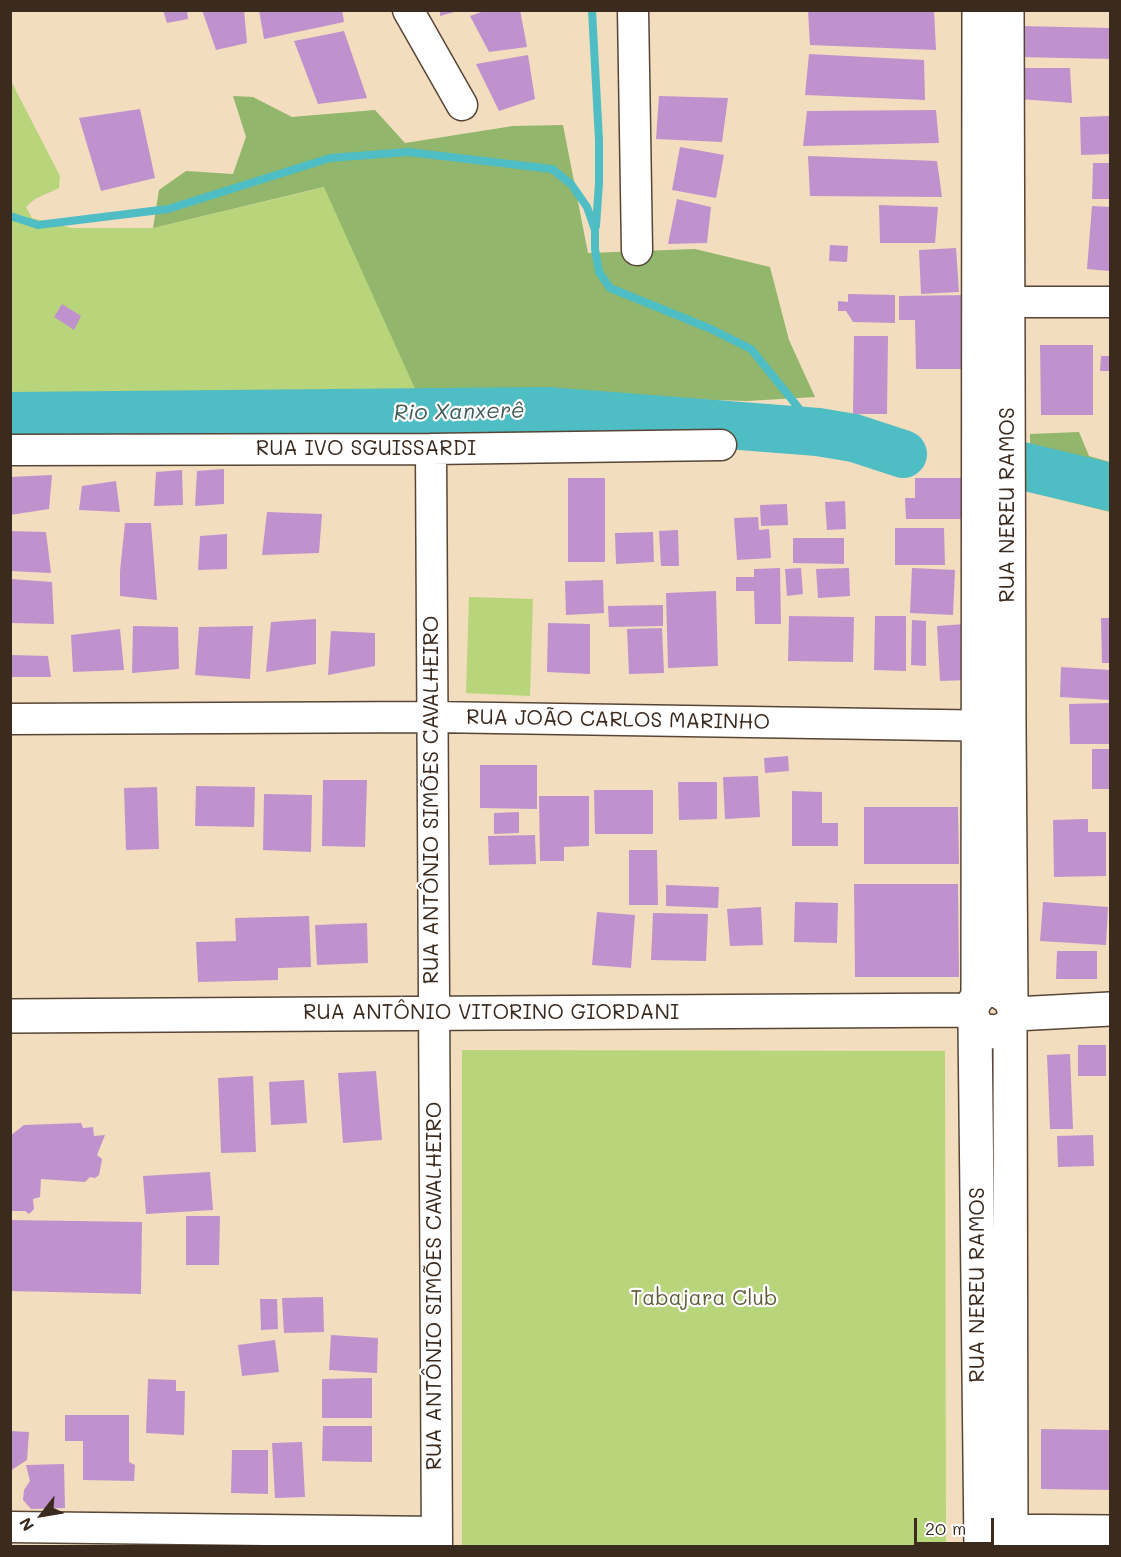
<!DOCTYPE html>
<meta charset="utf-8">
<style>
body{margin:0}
#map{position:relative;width:1121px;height:1557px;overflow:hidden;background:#f3ddbf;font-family:Mali,sans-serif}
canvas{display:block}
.frame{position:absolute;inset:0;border:12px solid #3b2a1e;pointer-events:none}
.north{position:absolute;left:12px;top:1485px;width:60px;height:60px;-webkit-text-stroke:4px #fff;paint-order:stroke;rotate:239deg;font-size:16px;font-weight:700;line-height:24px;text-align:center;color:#3b2a1e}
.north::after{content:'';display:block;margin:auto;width:21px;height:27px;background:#3b2a1e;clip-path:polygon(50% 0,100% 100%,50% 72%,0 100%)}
.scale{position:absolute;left:914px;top:1518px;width:80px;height:27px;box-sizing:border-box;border:3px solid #3b2a1e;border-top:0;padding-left:8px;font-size:18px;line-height:21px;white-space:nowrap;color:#3b2a1e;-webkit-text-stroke:4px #fff;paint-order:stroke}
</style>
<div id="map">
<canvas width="1121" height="1557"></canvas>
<div class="frame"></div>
<div class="north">N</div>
<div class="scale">20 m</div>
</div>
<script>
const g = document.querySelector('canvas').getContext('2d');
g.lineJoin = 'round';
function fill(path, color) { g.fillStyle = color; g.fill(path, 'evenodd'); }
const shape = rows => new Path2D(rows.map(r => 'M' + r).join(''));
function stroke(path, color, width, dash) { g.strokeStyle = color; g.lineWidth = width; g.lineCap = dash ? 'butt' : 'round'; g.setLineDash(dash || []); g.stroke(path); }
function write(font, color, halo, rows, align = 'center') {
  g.font = font + ' Mali,sans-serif'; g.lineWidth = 4.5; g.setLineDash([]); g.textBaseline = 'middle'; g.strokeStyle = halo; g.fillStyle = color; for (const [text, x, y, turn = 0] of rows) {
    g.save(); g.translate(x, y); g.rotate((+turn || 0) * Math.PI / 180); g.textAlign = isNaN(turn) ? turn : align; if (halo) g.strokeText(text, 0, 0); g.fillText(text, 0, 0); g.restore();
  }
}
const green = shape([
 [10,79,60,176,59,188,35,199,26,207,32,218,71,228,153,228,334,185,416,391,125,396,59,406,11,407],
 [469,597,533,599,530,696,466,693],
 [462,1050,945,1051,946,1546,462,1546]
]);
const forest = shape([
 [233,96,253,97,292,117,375,110,405,143,513,126,563,125,588,253,695,249,770,267,789,340,815,397,747,401,416,391,324,187,153,228,159,190,186,171,233,174,246,137],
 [1079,432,1089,456,1110,462,1110,512,1030,492,1030,434]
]);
const stream = shape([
 [592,10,599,140,599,183,596,226],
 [10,216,38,225,168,209,330,158,408,152,552,169,571,184,587,207,595,230,595,249,599,272,610,288,711,329,751,349,818,432]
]);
const river = shape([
 [10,416,547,411,818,432,854,438,903,454],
 [1018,465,1110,487]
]);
const building = shape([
 [163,10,187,10,188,19,167,23],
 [202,10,244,10,247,43,216,50],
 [259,10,342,10,344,22,264,39],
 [440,10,457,10,458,11,440,16],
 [487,10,520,10,527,47,489,52,470,16],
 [808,10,934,10,936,50,810,45],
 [1019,26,1110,28,1110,59,1018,57],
 [344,31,367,98,318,104,294,41],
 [809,54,924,60,925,100,805,95],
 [528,55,535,99,499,111,476,64],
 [1023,68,1070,68,1072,103,1020,99],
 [659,96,728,98,722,142,656,139],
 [140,109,155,178,101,191,79,118],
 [936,110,939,143,803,146,807,111],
 [1110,116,1110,154,1081,155,1080,117],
 [680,147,724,155,716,198,672,190],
 [808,156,937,161,942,197,810,196],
 [1093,163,1110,163,1110,199,1092,199],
 [677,199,711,207,707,243,668,244],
 [879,205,938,207,935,243,880,243],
 [1092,206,1110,207,1110,271,1087,269],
 [830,245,848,246,847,262,829,261],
 [956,248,959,292,921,294,919,250],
 [848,294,895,295,895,323,853,322,846,311,838,311,838,301,848,302],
 [967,295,968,369,916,369,915,320,899,320,899,296],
 [62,304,81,316,74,330,54,317],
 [854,336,888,336,887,414,853,414],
 [1040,345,1093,345,1093,415,1041,415],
 [1101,356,1110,356,1110,371,1100,371],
 [224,469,224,504,195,506,197,471],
 [182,470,183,505,154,506,156,472],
 [52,475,49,509,10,515,10,477],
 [568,478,605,478,605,562,568,562],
 [915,478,972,478,973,519,906,519,905,498,915,498],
 [116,481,120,512,79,510,82,486],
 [845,501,846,529,827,530,825,502],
 [787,504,788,525,761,526,760,505],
 [267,512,322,514,319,553,262,555],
 [758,517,759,530,769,529,771,558,737,560,734,518],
 [125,523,151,523,157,600,120,596,120,571],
 [895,528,944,528,945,565,895,565],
 [678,530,679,566,661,566,659,531],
 [10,531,46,532,51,573,10,571],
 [653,532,654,562,616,564,615,533],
 [227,534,227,569,198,570,200,536],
 [793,538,844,538,844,564,793,563],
 [780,568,781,624,755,624,754,591,736,591,736,577,754,577,754,569],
 [801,568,803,594,787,596,785,569],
 [849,568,850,596,818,598,816,569],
 [912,568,955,570,953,615,910,613],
 [11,579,52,582,54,624,12,623],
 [603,580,604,613,566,615,565,581],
 [716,591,718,666,668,668,666,593],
 [663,605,663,626,609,627,608,606],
 [789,616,854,617,853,662,788,661],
 [875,616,906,616,906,671,874,670],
 [1101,618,1110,618,1110,663,1102,663],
 [316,619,316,664,266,672,271,622],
 [912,620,926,621,926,666,911,665],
 [548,623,590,624,590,674,547,672],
 [965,624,968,680,940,681,937,626],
 [133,626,178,627,179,669,132,673],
 [253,626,250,679,195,675,199,627],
 [662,628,664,673,629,674,627,629],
 [120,629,124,670,73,672,71,635],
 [331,631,375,633,375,666,328,675],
 [10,655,48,656,51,677,10,677],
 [1061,667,1110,670,1110,700,1060,697],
 [1110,703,1110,744,1070,744,1069,704],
 [1092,749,1110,749,1110,789,1092,789],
 [788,756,789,771,765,773,764,758],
 [480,765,537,765,537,809,480,808],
 [758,776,760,817,725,819,723,777],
 [323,780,367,780,365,847,322,846],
 [678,782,717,782,717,819,679,820],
 [196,786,255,787,254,827,195,826],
 [157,787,159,849,126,850,124,788],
 [594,790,653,790,653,834,595,834],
 [792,791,822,792,822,823,838,823,838,846,792,846],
 [264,794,312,795,311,852,263,850],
 [539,796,589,796,589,846,564,847,564,861,540,861],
 [864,807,958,807,959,864,864,864],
 [519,812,519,833,494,834,494,813],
 [1088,819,1088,832,1106,832,1106,876,1054,877,1053,820],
 [535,835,536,864,489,865,488,836],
 [629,850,657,850,658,905,629,905],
 [854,884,958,884,959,977,855,977],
 [666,885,719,887,718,908,666,906],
 [795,902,838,903,837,943,794,942],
 [1043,902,1108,907,1106,945,1040,941],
 [761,907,763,945,730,946,727,909],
 [597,912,635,915,631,968,592,965],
 [653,913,708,914,706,961,651,960],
 [309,916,311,967,278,968,278,980,198,982,196,942,236,941,235,918],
 [367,923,368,963,317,965,315,925],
 [1057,951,1097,951,1097,979,1056,979],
 [1078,1045,1106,1045,1106,1076,1078,1076],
 [1070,1054,1073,1129,1050,1129,1047,1055],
 [376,1071,382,1140,343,1143,338,1073],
 [253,1076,256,1152,221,1153,218,1078],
 [304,1080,307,1123,271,1125,269,1082],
 [81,1123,83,1128,93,1127,94,1136,105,1135,97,1155,102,1159,99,1175,95,1178,90,1177,85,1182,41,1179,40,1197,33,1199,34,1209,29,1214,25,1211,10,1211,10,1136,24,1125],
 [1093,1135,1094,1166,1058,1167,1057,1136],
 [210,1172,213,1210,146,1214,143,1176],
 [186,1216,220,1216,219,1265,186,1265],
 [10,1220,142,1222,141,1294,10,1291],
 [323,1297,324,1332,284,1333,282,1298],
 [260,1299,277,1299,278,1329,261,1330],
 [331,1335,378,1338,377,1373,329,1370],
 [275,1340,279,1372,242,1376,238,1345],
 [372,1378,372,1418,322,1418,322,1379],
 [148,1379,176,1380,176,1391,185,1391,184,1435,146,1433],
 [65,1415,129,1415,129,1462,135,1465,134,1481,83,1480,83,1441,65,1441],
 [323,1426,372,1426,372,1462,322,1461],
 [1041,1429,1110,1430,1110,1490,1041,1489],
 [10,1431,29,1432,27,1460,10,1471],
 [302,1442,305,1497,275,1498,272,1443],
 [232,1450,268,1450,268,1494,231,1493],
 [64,1464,65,1508,31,1509,23,1500,24,1490,30,1481,26,1465]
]);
const minor = shape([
 [408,10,462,105],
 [633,10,637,250],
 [985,302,1110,302],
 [431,449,437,1546],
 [10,450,431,449,721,445],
 [10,719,433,717,1003,726],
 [10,1527,437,1532]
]);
const tertiary = shape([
 [1007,10,1009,726,1011,999,1015,1014,1010,1026,997,1032,984,1031,978,1027,972,1017,972,1010,974,1002,983,991,997,990,1011,999],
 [978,996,979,10],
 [1015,1014,1110,1009],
 [10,1016,972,1010],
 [975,1023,981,1546],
 [1010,1026,1011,1546],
 [989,1531,1110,1532]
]);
const streetNames = [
 ["RUA IVO SGUISSARDI",366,449],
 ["RUA NEREU RAMOS",1008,505,-90],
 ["RUA JOÃO CARLOS MARINHO",618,720,1],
 ["RUA ANTÔNIO SIMÕES CAVALHEIRO",432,800,-90],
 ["RUA ANTÔNIO VITORINO GIORDANI",491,1013],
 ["RUA NEREU RAMOS",978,1285,-90],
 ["RUA ANTÔNIO SIMÕES CAVALHEIRO",435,1286,-90]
];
const parkNames = [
 ["Tabajara Club",704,1299]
];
const waterNames = [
 ["Rio Xanxerê",459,412,-1]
];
fill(green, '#b8d57b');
fill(forest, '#92b66b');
stroke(stream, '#4ebdc4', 8);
stroke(river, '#4ebdc4', 48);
fill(building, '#bf92cd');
stroke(minor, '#574536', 33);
stroke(tertiary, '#574536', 36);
stroke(minor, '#fff', 30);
stroke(tertiary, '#fff', 33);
write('21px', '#3b2a1e', '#fff', streetNames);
write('21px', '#605d3a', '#fff', parkNames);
write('italic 22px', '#425d58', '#fff', waterNames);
</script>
